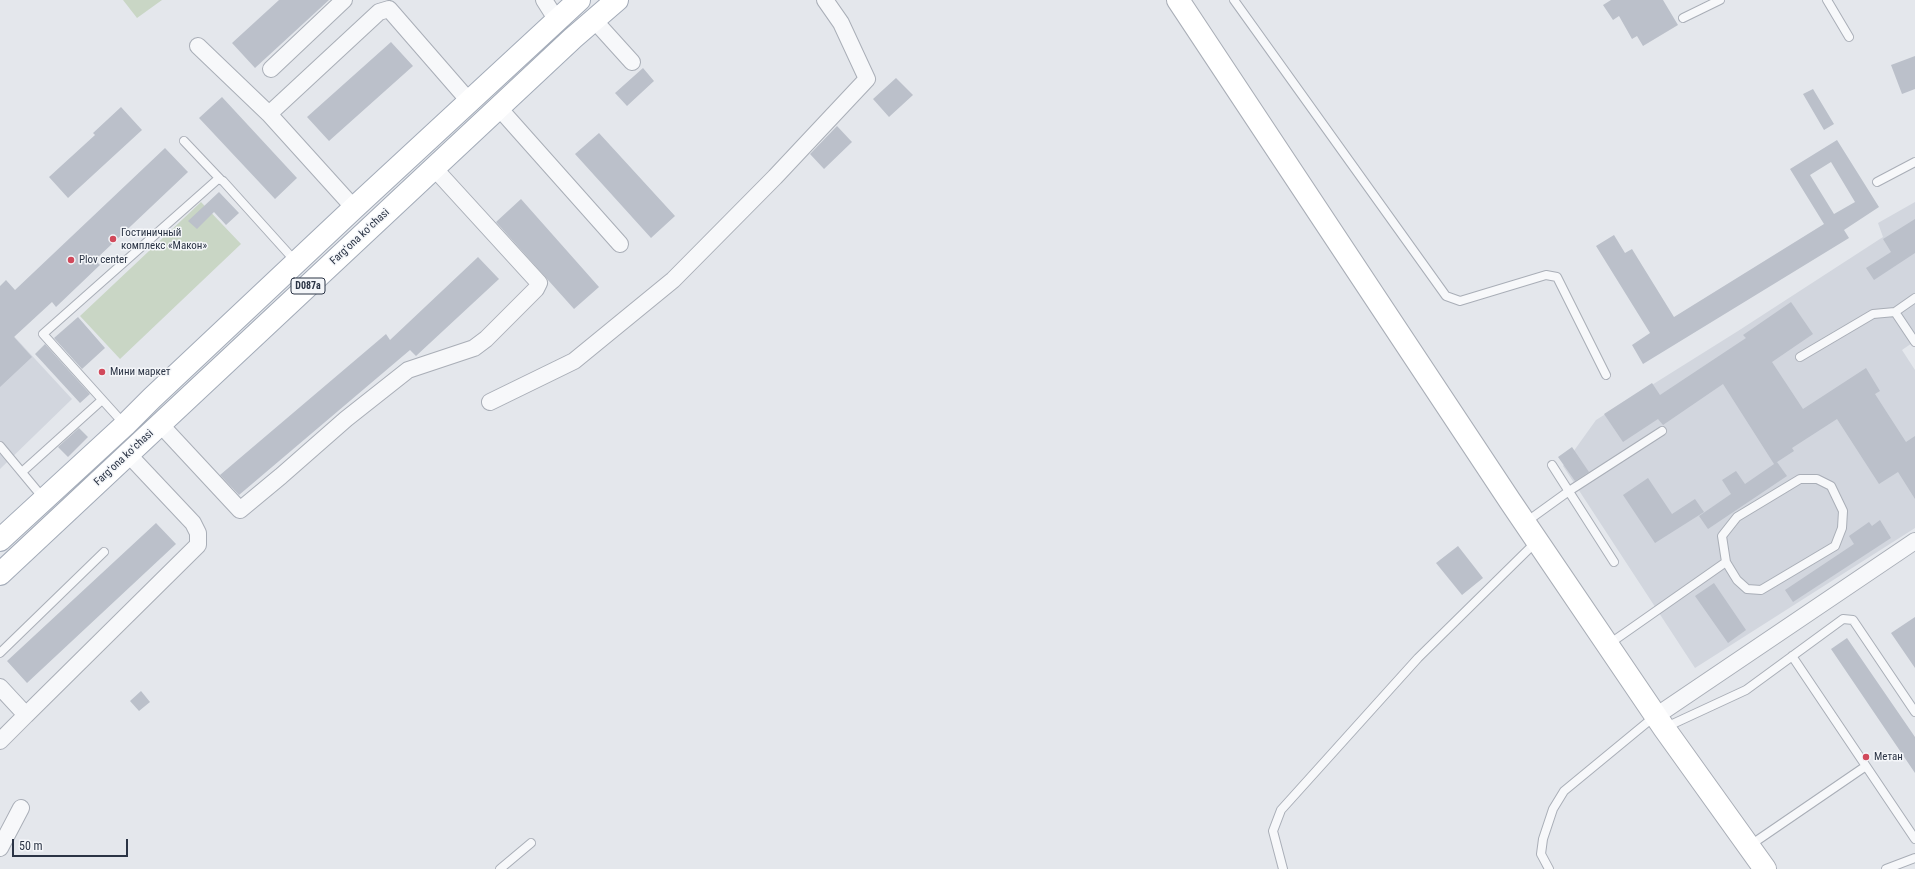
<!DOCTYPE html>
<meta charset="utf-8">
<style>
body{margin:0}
#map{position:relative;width:1915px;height:869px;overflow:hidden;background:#e4e7ec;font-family:"Roboto Condensed",sans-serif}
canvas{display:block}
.scale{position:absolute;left:12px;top:839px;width:116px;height:18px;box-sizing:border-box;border:2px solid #2b3445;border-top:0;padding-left:5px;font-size:12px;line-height:14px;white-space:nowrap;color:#2b3445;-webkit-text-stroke:3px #f4f6f9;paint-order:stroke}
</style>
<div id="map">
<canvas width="1915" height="869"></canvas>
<div class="scale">50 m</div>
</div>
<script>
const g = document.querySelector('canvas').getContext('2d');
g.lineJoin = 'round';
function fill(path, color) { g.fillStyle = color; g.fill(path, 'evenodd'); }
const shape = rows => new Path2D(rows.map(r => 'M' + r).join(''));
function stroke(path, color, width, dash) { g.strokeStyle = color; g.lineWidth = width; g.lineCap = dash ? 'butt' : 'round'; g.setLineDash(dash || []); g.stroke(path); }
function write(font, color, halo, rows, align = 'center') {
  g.font = font + ' "Roboto Condensed",sans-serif'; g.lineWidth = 3; g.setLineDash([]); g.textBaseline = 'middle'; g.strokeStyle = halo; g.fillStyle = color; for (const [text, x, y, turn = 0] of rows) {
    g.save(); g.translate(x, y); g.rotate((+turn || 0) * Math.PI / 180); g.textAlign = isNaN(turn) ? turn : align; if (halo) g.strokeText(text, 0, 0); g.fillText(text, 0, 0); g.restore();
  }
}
const built = shape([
 [1915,202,1915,341,1902,350,1915,370,1915,528,1695,668,1563,466,1596,420,1738,331,1883,237,1878,223],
 [0,321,72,399,0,469]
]);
const green = shape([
 [123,0,162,0,137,18],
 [201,202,241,244,120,359,80,316]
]);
const building = shape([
 [279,0,329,0,255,68,232,43],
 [1611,0,1663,0,1678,25,1643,46,1637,36,1632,39,1619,16,1613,20,1603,5],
 [391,42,413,66,329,141,307,117],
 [1915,56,1915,89,1902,94,1891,65],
 [643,68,654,81,627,106,615,93],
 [896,78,913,95,889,117,873,99],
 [1813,89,1834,124,1824,130,1803,94],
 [222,97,297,178,275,199,199,118],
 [121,107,142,130,68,198,49,177,95,135,93,133],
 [837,126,852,142,824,169,810,154],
 [599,133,675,216,651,238,575,154],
 [1837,140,1879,207,1844,230,1849,238,1643,364,1632,345,1650,333,1596,246,1614,235,1625,253,1632,249,1674,317,1824,224,1790,169],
 [1831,162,1855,202,1834,214,1810,175],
 [165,148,188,172,95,260,100,265,56,307,52,302,14,337,32,357,0,387,0,286,6,280,15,290],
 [219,192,239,213,226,225,214,212,197,229,188,221],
 [521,199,599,287,574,309,496,222],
 [1915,219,1915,253,1874,280,1866,268,1891,252,1883,239],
 [478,257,499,279,416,356,410,350,239,495,220,475,386,334,390,340],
 [1791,302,1813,334,1772,362,1803,409,1866,368,1880,391,1875,394,1906,442,1915,436,1915,499,1898,472,1879,484,1837,419,1792,448,1794,451,1774,464,1723,384,1663,425,1658,419,1623,442,1604,414,1652,383,1660,395,1746,338,1743,335],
 [78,317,105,348,82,369,54,338],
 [45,344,90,394,80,403,35,354],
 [79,428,88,437,68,457,58,447],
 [1572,447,1589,472,1575,481,1558,457],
 [1777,462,1787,476,1708,529,1699,516,1731,494,1722,480,1736,471,1745,484],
 [1648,478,1672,514,1695,499,1704,512,1655,543,1623,495],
 [1880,520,1891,538,1793,602,1785,590,1854,544,1849,536,1869,522,1872,526],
 [156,523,176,544,27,683,7,661],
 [1458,546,1483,578,1462,595,1436,563],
 [1714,583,1746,630,1728,643,1695,596],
 [1915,617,1915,668,1891,633],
 [1847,638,1915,737,1915,773,1831,649],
 [141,691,150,702,139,711,130,701]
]);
const lane = shape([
 [1234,0,1446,296,1460,301,1546,275,1557,277,1606,375],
 [1827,0,1849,37],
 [1683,18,1720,0],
 [184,141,221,180],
 [1877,182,1915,162],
 [1915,298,1895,312,1915,342],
 [1800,357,1873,314,1895,312],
 [125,425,43,334,218,179,223,181,296,262],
 [0,446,44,499],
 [1552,465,1614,562],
 [22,472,102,400],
 [1526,522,1569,491,1662,431],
 [1609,644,1726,562,1737,580,1747,589,1761,590,1835,546,1842,528,1843,511,1831,486,1817,479,1800,479,1737,517,1722,536,1726,562],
 [0,653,104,552],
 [1792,656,1915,839],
 [1664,728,1746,690,1843,619,1853,620,1915,712],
 [1749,846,1866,766],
 [500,869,531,843],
 [1283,869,1273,831,1281,810,1418,658,1537,541],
 [1549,869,1541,854,1543,839,1553,809,1564,791,1655,716],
 [1886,869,1915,858]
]);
const street = shape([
 [544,0,556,19],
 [594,20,632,62],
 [198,46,269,114],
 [271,69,344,0],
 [499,108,620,244],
 [354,208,269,114,379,12,389,9,469,101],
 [490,402,574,361,673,280,775,177,867,79,841,23,825,0],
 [160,424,240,510,281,476,346,419,408,370,474,348,486,339,536,289,539,283,434,168],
 [0,687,26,715,0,741],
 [26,715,198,545,198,533,193,523,128,454],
 [1656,716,1915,541],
 [0,848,21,808]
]);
const secondary = shape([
 [1178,0,1510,501,1664,728,1765,869]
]);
const primary = shape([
 [0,540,125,425,152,398,354,208,579,0],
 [0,574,573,38,617,0]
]);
const markers = [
 [113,239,4,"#d1495b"],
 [71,260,4,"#d1495b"],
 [102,372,4,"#d1495b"],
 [1866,757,4,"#d1495b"]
];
const shields = [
 [308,286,34]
];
const shieldNames = [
 ["D087a",308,286]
];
const poiNames = [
 ["Гостиничный",121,233],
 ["комплекс «Макон»",121,246],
 ["Plov center",79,260],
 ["Мини маркет",110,372],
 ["Метан",1874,757]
];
const streetNames = [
 ["Fargʻona koʻchasi",360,237,-43],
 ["Fargʻona koʻchasi",124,458,-43]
];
fill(built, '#d2d6de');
fill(green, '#c9d6c5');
fill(building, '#bbc0ca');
stroke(lane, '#a9aeb7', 10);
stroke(street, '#a9aeb7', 18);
stroke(secondary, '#a9aeb7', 24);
stroke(primary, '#a3abb8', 24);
stroke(lane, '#f7f8fa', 8);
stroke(street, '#f7f8fa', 16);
stroke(secondary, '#fff', 22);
stroke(primary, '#fff', 22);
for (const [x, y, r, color] of markers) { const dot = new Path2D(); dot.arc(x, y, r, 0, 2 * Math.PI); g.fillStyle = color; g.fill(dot); stroke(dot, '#f4f6f9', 1.5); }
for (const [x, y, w] of shields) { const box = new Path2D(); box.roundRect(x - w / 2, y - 8, w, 16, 3); g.fillStyle = '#f4f6f9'; g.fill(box); stroke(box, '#2b3445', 1); }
write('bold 10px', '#2b3445', null, shieldNames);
write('11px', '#2b3445', '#f4f6f9', poiNames, 'left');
write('11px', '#2b3445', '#f4f6f9', streetNames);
</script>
